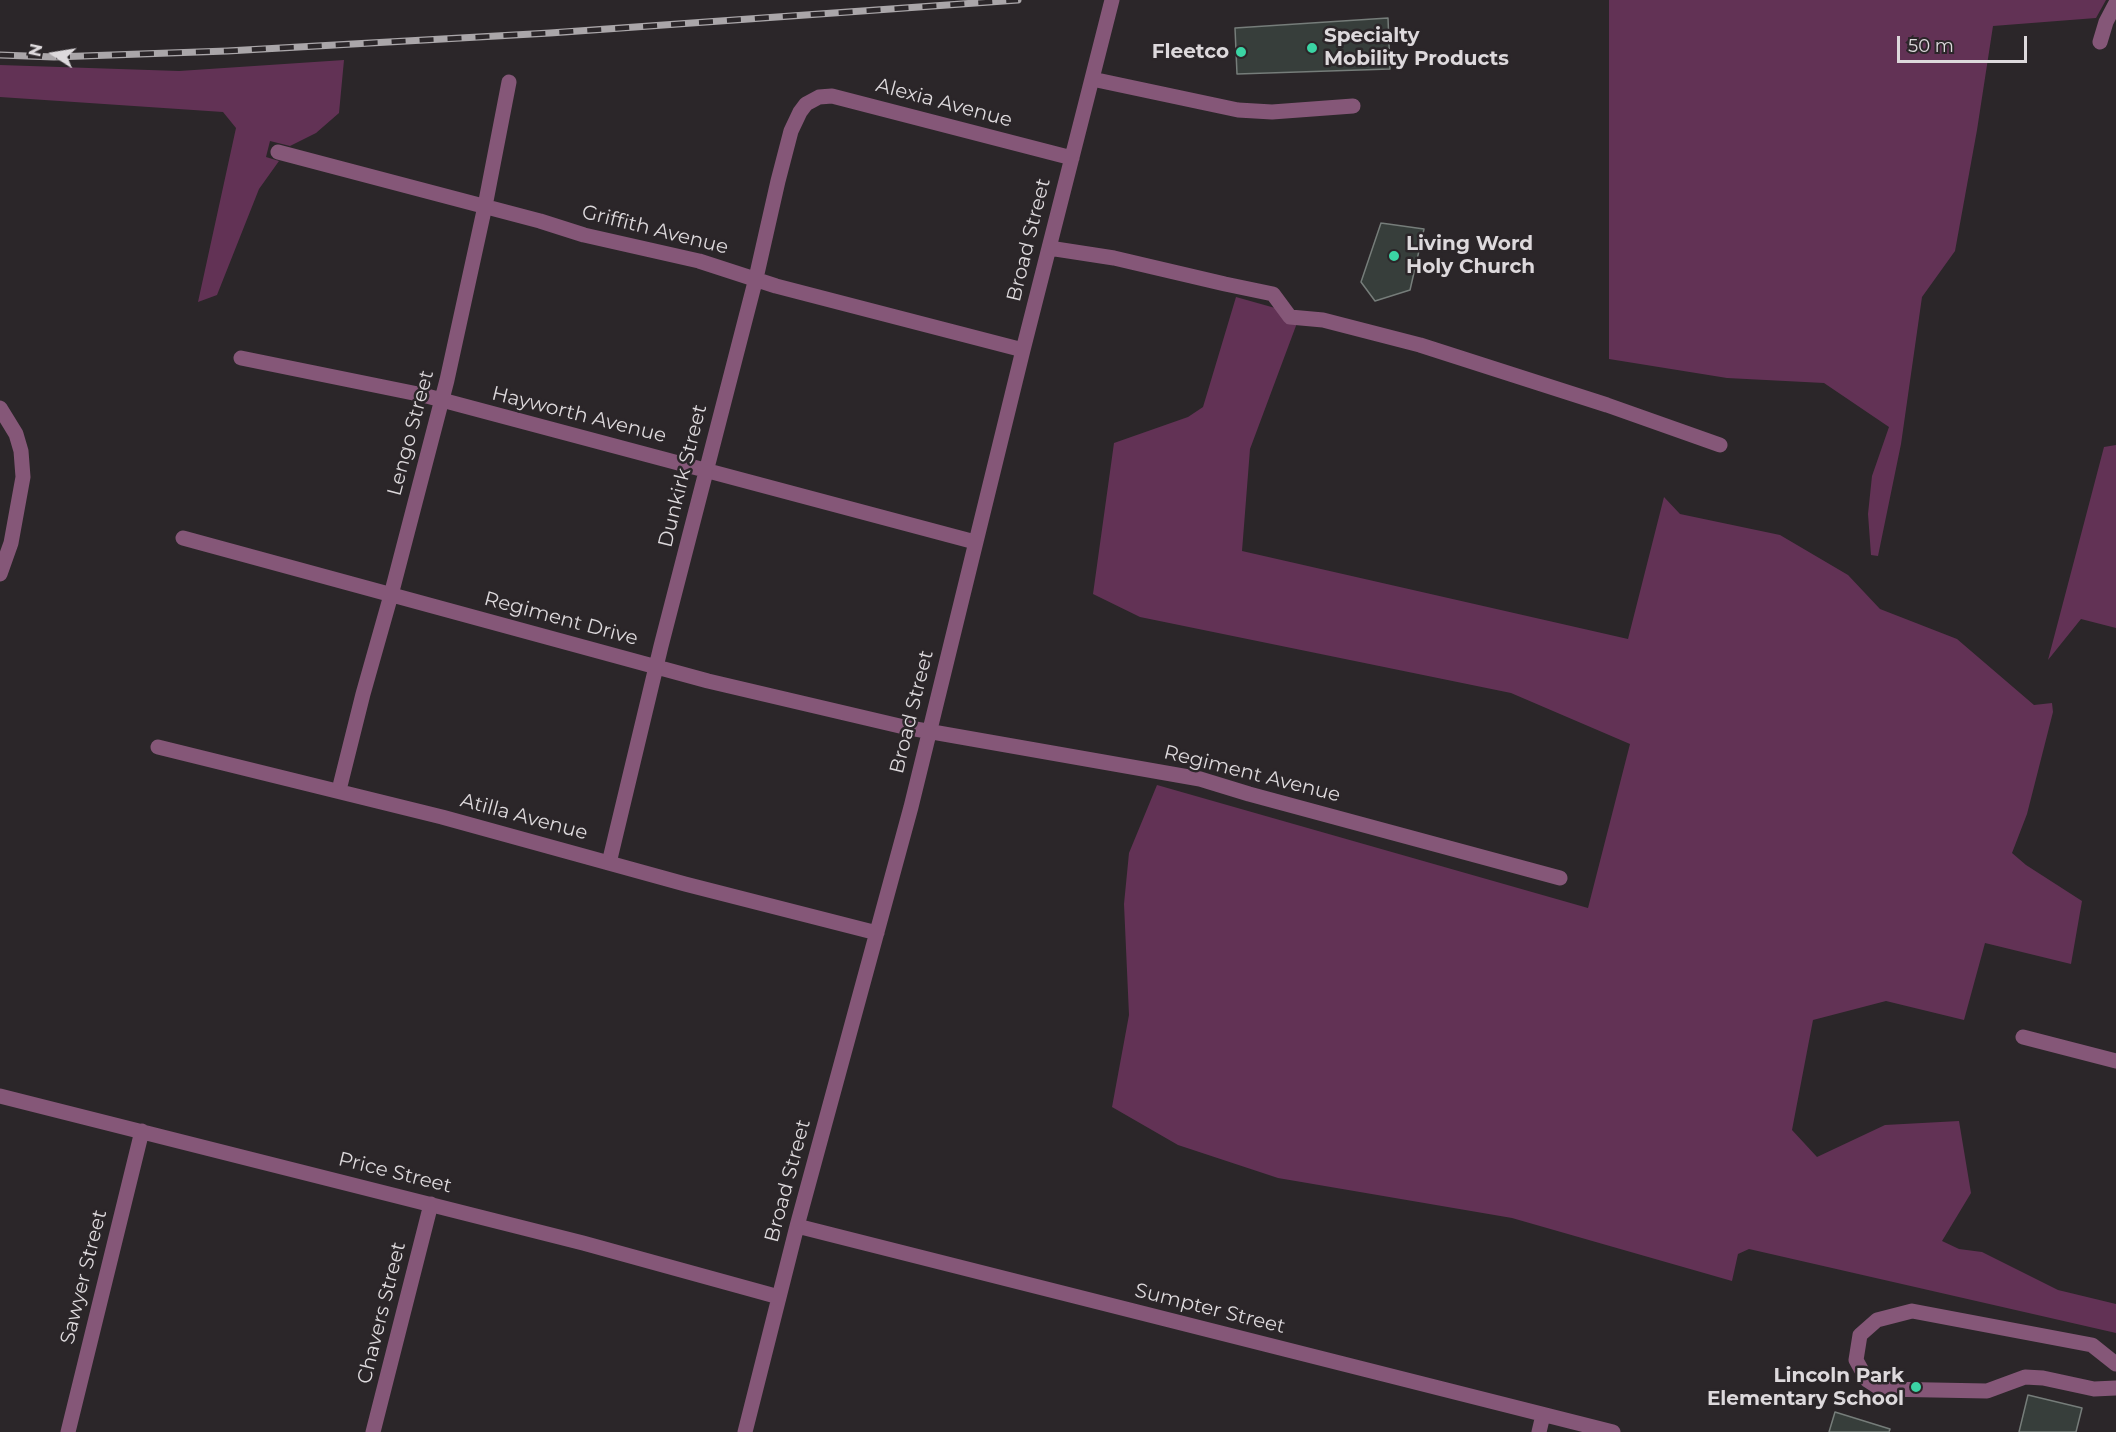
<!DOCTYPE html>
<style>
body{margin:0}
#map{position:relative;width:2116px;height:1432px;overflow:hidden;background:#2b2629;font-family:Montserrat,sans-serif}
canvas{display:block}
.north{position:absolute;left:24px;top:24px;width:60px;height:60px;-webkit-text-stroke:4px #2b2629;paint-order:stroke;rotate:282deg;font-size:16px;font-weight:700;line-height:24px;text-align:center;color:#ddd9dc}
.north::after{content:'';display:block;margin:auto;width:21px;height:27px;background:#ddd9dc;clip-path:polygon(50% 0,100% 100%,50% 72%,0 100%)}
.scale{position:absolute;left:1897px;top:36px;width:130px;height:27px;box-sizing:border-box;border:3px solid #ddd9dc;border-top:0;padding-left:8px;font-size:18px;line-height:21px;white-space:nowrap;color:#ddd9dc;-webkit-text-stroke:4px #2b2629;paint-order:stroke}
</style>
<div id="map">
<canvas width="2116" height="1432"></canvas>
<div class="north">N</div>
<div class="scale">50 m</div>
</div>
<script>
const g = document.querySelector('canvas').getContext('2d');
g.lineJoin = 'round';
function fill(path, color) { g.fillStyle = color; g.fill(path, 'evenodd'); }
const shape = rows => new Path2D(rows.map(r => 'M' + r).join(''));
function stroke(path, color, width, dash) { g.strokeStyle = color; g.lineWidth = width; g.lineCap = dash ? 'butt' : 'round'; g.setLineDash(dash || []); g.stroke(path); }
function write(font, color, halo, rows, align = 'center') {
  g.font = font + ' Montserrat,sans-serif'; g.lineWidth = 5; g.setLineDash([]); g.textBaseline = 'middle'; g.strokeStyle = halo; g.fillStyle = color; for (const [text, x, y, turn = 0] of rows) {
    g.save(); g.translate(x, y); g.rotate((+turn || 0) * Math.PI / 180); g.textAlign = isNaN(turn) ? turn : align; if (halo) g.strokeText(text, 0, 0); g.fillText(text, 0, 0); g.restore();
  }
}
const green = shape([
 [1609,0,2106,0,2096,18,1993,26,1977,130,1955,251,1922,297,1901,444,1878,556,1871,555,1868,514,1872,476,1889,427,1824,383,1727,378,1609,359],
 [344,60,339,113,316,133,290,146,270,141,266,157,279,161,259,189,217,295,198,302,236,128,223,112,0,97,0,65,179,71],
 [1236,297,1300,315,1250,449,1242,551,1628,639,1664,497,1680,514,1780,535,1848,575,1880,609,1957,639,2034,705,2052,703,2053,712,2027,814,2012,853,2026,865,2082,901,2071,964,1985,943,1964,1020,1886,1001,1813,1020,1792,1130,1817,1157,1885,1125,1959,1121,1971,1193,1942,1241,1959,1249,1982,1252,2058,1290,2116,1304,2116,1333,1749,1249,1738,1254,1732,1281,1512,1218,1278,1178,1178,1145,1112,1107,1129,1015,1124,904,1129,853,1157,785,1588,908,1630,744,1511,693,1140,617,1093,594,1114,443,1188,417,1203,407],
 [2116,445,2116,628,2081,619,2048,660,2104,447]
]);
const building = shape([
 [1388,18,1390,69,1237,74,1235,28,1388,18],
 [1381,223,1424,229,1410,290,1375,301,1361,282,1381,223],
 [2028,1395,2082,1408,2076,1432,2019,1432,2028,1395],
 [1835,1412,1890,1429,1889,1432,1829,1432,1835,1412]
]);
const minor = shape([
 [2100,42,2106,22,2116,3],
 [1092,79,1238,110,1272,112,1353,106],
 [278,152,540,221,584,235,699,261,776,286,1023,350],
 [1049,248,1114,258,1225,284,1273,294,1290,317,1323,320,1420,345,1607,405,1720,445],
 [241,358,423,395,975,542],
 [0,408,16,434,21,451,23,477,11,543,0,574],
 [183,538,708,681,904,727,1200,779,1249,794,1560,878],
 [158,747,442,817,685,884,877,933],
 [339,790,363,694,391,595,447,380,485,206,509,82],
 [609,863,661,646,756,278,778,181,791,131,800,112,806,104,819,97,832,96,1072,158],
 [2023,1037,2116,1061],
 [0,1096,583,1243,779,1297],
 [797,1226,1613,1432],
 [2116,1364,2092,1345,1912,1311,1877,1320,1860,1335,1856,1360,1867,1380,1881,1389,1987,1391,2025,1377,2043,1378,2094,1389,2116,1388],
 [68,1432,142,1131],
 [373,1432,431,1204],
 [745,1432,797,1226,911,807,1023,350,1112,0],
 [1539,1432,1543,1415]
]);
const rail = shape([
 [0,55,54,57,227,51,550,33,1018,0]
]);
const markers = [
 [1312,48,6,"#3bd4a4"],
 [1241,52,6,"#3bd4a4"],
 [1394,256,6,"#3bd4a4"],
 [1916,1387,6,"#3bd4a4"]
];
const poiNames = [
 ["Specialty",1324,36],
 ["Mobility Products",1324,59],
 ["Fleetco",1229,52,"right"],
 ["Living Word",1406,244],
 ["Holy Church",1406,267],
 ["Lincoln Park",1904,1376,"right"],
 ["Elementary School",1904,1399,"right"]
];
const streetNames = [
 ["Alexia Avenue",944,103,15],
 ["Griffith Avenue",655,230,14],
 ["Broad Street",1029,240,-76],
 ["Hayworth Avenue",579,415,14],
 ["Lengo Street",411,433,-75],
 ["Dunkirk Street",683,476,-76],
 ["Regiment Drive",561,619,15],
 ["Broad Street",912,712,-76],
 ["Regiment Avenue",1252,774,14],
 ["Atilla Avenue",524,817,15],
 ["Price Street",395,1173,14],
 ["Broad Street",788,1181,-75],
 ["Sawyer Street",84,1277,-76],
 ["Sumpter Street",1210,1309,14],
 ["Chavers Street",382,1313,-76]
];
fill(green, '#623255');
fill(building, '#373e3b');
stroke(building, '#767d7a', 1.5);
stroke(minor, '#855778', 15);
stroke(rail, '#aaa6a9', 7);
stroke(rail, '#2b2629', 4.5, [14]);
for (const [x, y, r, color] of markers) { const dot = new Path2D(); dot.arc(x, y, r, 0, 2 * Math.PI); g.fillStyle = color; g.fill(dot); stroke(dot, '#2b2629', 2); }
write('bold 20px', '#ddd9dc', '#2b2629', poiNames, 'left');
write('20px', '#ddd9dc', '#2b2629', streetNames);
</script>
